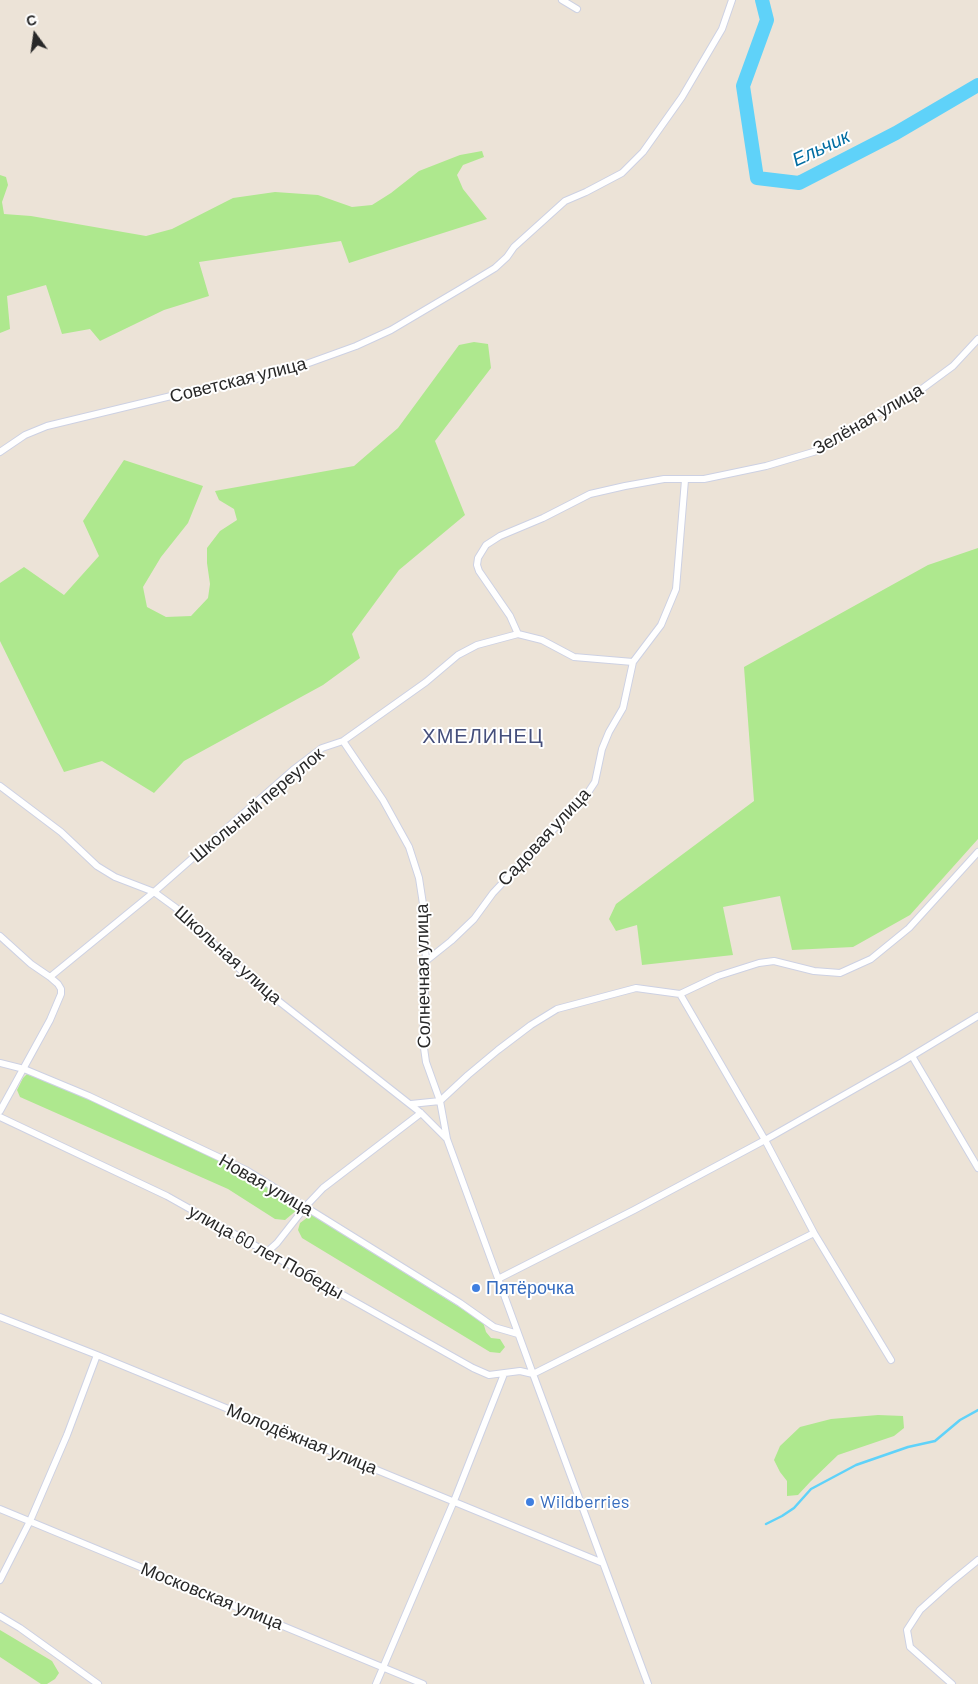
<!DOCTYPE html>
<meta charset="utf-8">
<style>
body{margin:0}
#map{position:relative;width:978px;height:1684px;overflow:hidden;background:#ece3d7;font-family:Barlow,sans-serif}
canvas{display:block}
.north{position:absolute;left:10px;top:10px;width:50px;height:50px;-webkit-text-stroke:4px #fff;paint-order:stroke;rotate:346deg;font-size:14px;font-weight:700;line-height:20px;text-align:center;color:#282828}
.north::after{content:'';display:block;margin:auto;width:18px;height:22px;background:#282828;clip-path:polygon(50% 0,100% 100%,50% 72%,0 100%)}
</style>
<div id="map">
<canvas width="978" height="1684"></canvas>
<div class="north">С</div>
</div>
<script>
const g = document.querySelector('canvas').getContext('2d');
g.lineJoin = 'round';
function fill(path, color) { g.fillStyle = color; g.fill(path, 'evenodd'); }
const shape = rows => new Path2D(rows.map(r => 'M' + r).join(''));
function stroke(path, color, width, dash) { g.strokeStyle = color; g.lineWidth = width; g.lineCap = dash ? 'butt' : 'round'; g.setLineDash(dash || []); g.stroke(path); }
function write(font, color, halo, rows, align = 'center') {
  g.font = font + ' Barlow,sans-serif'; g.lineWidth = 4; g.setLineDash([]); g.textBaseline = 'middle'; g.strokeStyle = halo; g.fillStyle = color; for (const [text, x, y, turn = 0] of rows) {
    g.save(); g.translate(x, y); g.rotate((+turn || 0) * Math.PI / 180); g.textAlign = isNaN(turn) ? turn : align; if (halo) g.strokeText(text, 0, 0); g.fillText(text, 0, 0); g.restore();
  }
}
const green = shape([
 [482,151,484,157,463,165,457,175,463,189,487,219,349,263,341,241,199,262,209,296,164,310,100,341,90,329,62,334,46,285,7,296,10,329,0,333,0,175,6,177,8,185,2,202,4,214,31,216,146,236,172,229,233,198,275,192,318,195,352,207,372,205,391,193,419,171,460,155],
 [474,342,488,344,491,368,435,441,465,515,399,570,352,634,360,658,323,685,184,761,154,793,102,761,64,772,0,641,0,583,24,567,64,595,99,556,83,521,124,460,203,486,188,523,161,557,143,587,147,607,166,617,191,616,208,598,210,584,207,563,207,548,220,531,237,520,234,509,219,500,215,491,354,466,398,428,459,345],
 [978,548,978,839,910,915,853,947,792,950,780,896,723,907,733,955,642,965,637,925,616,931,609,919,616,904,754,801,744,667,928,565],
 [28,1073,85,1096,243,1170,298,1205,297,1210,285,1220,275,1219,228,1189,20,1097,17,1090,23,1078],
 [312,1214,483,1322,486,1332,491,1338,500,1339,505,1347,500,1353,490,1352,302,1238,298,1230,300,1223],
 [878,1415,903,1416,904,1428,894,1436,838,1455,811,1481,798,1495,787,1496,787,1481,780,1472,774,1460,780,1446,800,1427,831,1419],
 [0,1630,52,1661,59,1673,55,1679,47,1684,41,1684,0,1657]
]);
const stream = shape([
 [766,1524,782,1516,794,1508,811,1489,856,1465,908,1447,935,1441,960,1420,978,1410]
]);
const river = shape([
 [762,0,767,20,743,86,757,178,799,183,896,133,978,85]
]);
const minor = shape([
 [562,0,577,9],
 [0,452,25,435,47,426,196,390,240,383,284,372,356,346,391,330,462,288,495,268,507,257,514,247,565,201,586,192,622,173,643,152,682,97,722,29,732,0],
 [518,634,510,616,479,571,477,565,478,558,486,545,500,536,543,518,590,494,625,486,664,479,704,479,766,466,820,450,870,417,915,394,953,366,978,339],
 [343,741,383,800,409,847,419,878,423,904,426,961,423,1041,426,1062,440,1101,447,1139,533,1374],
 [0,786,61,832,97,866,115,877,154,892,176,908,248,977,421,1113,446,1138],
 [0,936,31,964,50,977],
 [426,961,451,941,474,919,493,893,587,794,595,782,602,749,609,732,623,708,633,662,661,625,676,589,685,480],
 [680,994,718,976,759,963,774,961,814,971,840,973,871,959,909,928,978,852],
 [912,1056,978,1168],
 [0,1063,24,1069,89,1096,246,1170,460,1303,494,1327,518,1334],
 [411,1104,440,1101,468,1075,498,1050,531,1025,557,1009,636,988,680,994,765,1140,634,1210,498,1279],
 [0,1111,50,1020,61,994,61,989,58,984,50,977,154,892,293,770,322,748,343,741,426,682,458,655,477,645,518,634,542,640,574,657,633,662],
 [0,1117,167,1196,473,1368,489,1375,520,1371,533,1374],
 [814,1233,891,1360],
 [267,1252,277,1243,306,1206,323,1188,421,1113],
 [0,1317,97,1355,603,1563],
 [0,1509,423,1684],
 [0,1580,30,1521,67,1435,97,1355],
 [0,1616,20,1628,98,1684],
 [376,1684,454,1501,504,1374],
 [648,1684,533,1374,814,1233,765,1140,902,1062,978,1016],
 [952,1684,910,1647,907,1630,920,1610,950,1583,978,1560]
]);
const markers = [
 [476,1288,5,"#3f7fe0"],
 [530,1502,5,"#3f7fe0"]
];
const streetNames = [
 ["Советская улица",238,380,-14],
 ["Зелёная улица",868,419,-30],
 ["Школьный переулок",257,805,-40],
 ["Садовая улица",544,837,-47],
 ["Школьная улица",228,955,42],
 ["Солнечная улица",423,976,-91],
 ["Новая улица",266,1185,30],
 ["улица 60 лет Победы",266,1252,29],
 ["Молодёжная улица",302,1439,22],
 ["Московская улица",212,1596,22]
];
const shopNames = [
 ["Пятёрочка",486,1288],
 ["Wildberries",540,1502]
];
const waterNames = [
 ["Ельчик",821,148,-25]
];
const quarterNames = [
 ["ХМЕЛИНЕЦ",483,736]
];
fill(green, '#aee88e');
stroke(stream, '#5fd2f9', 2.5);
stroke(river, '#5fd2f9', 14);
stroke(minor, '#cdd1e3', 8);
stroke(minor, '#fff', 6);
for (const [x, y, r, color] of markers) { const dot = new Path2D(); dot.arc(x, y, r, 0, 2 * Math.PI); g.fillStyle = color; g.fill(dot); stroke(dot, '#fff', 2); }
write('18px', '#282828', '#fff', streetNames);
write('18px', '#366cbe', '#fff', shopNames, 'left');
write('italic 19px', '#016da2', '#fff', waterNames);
g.letterSpacing = '1px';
write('20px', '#454f7c', '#fff', quarterNames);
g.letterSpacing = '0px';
</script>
